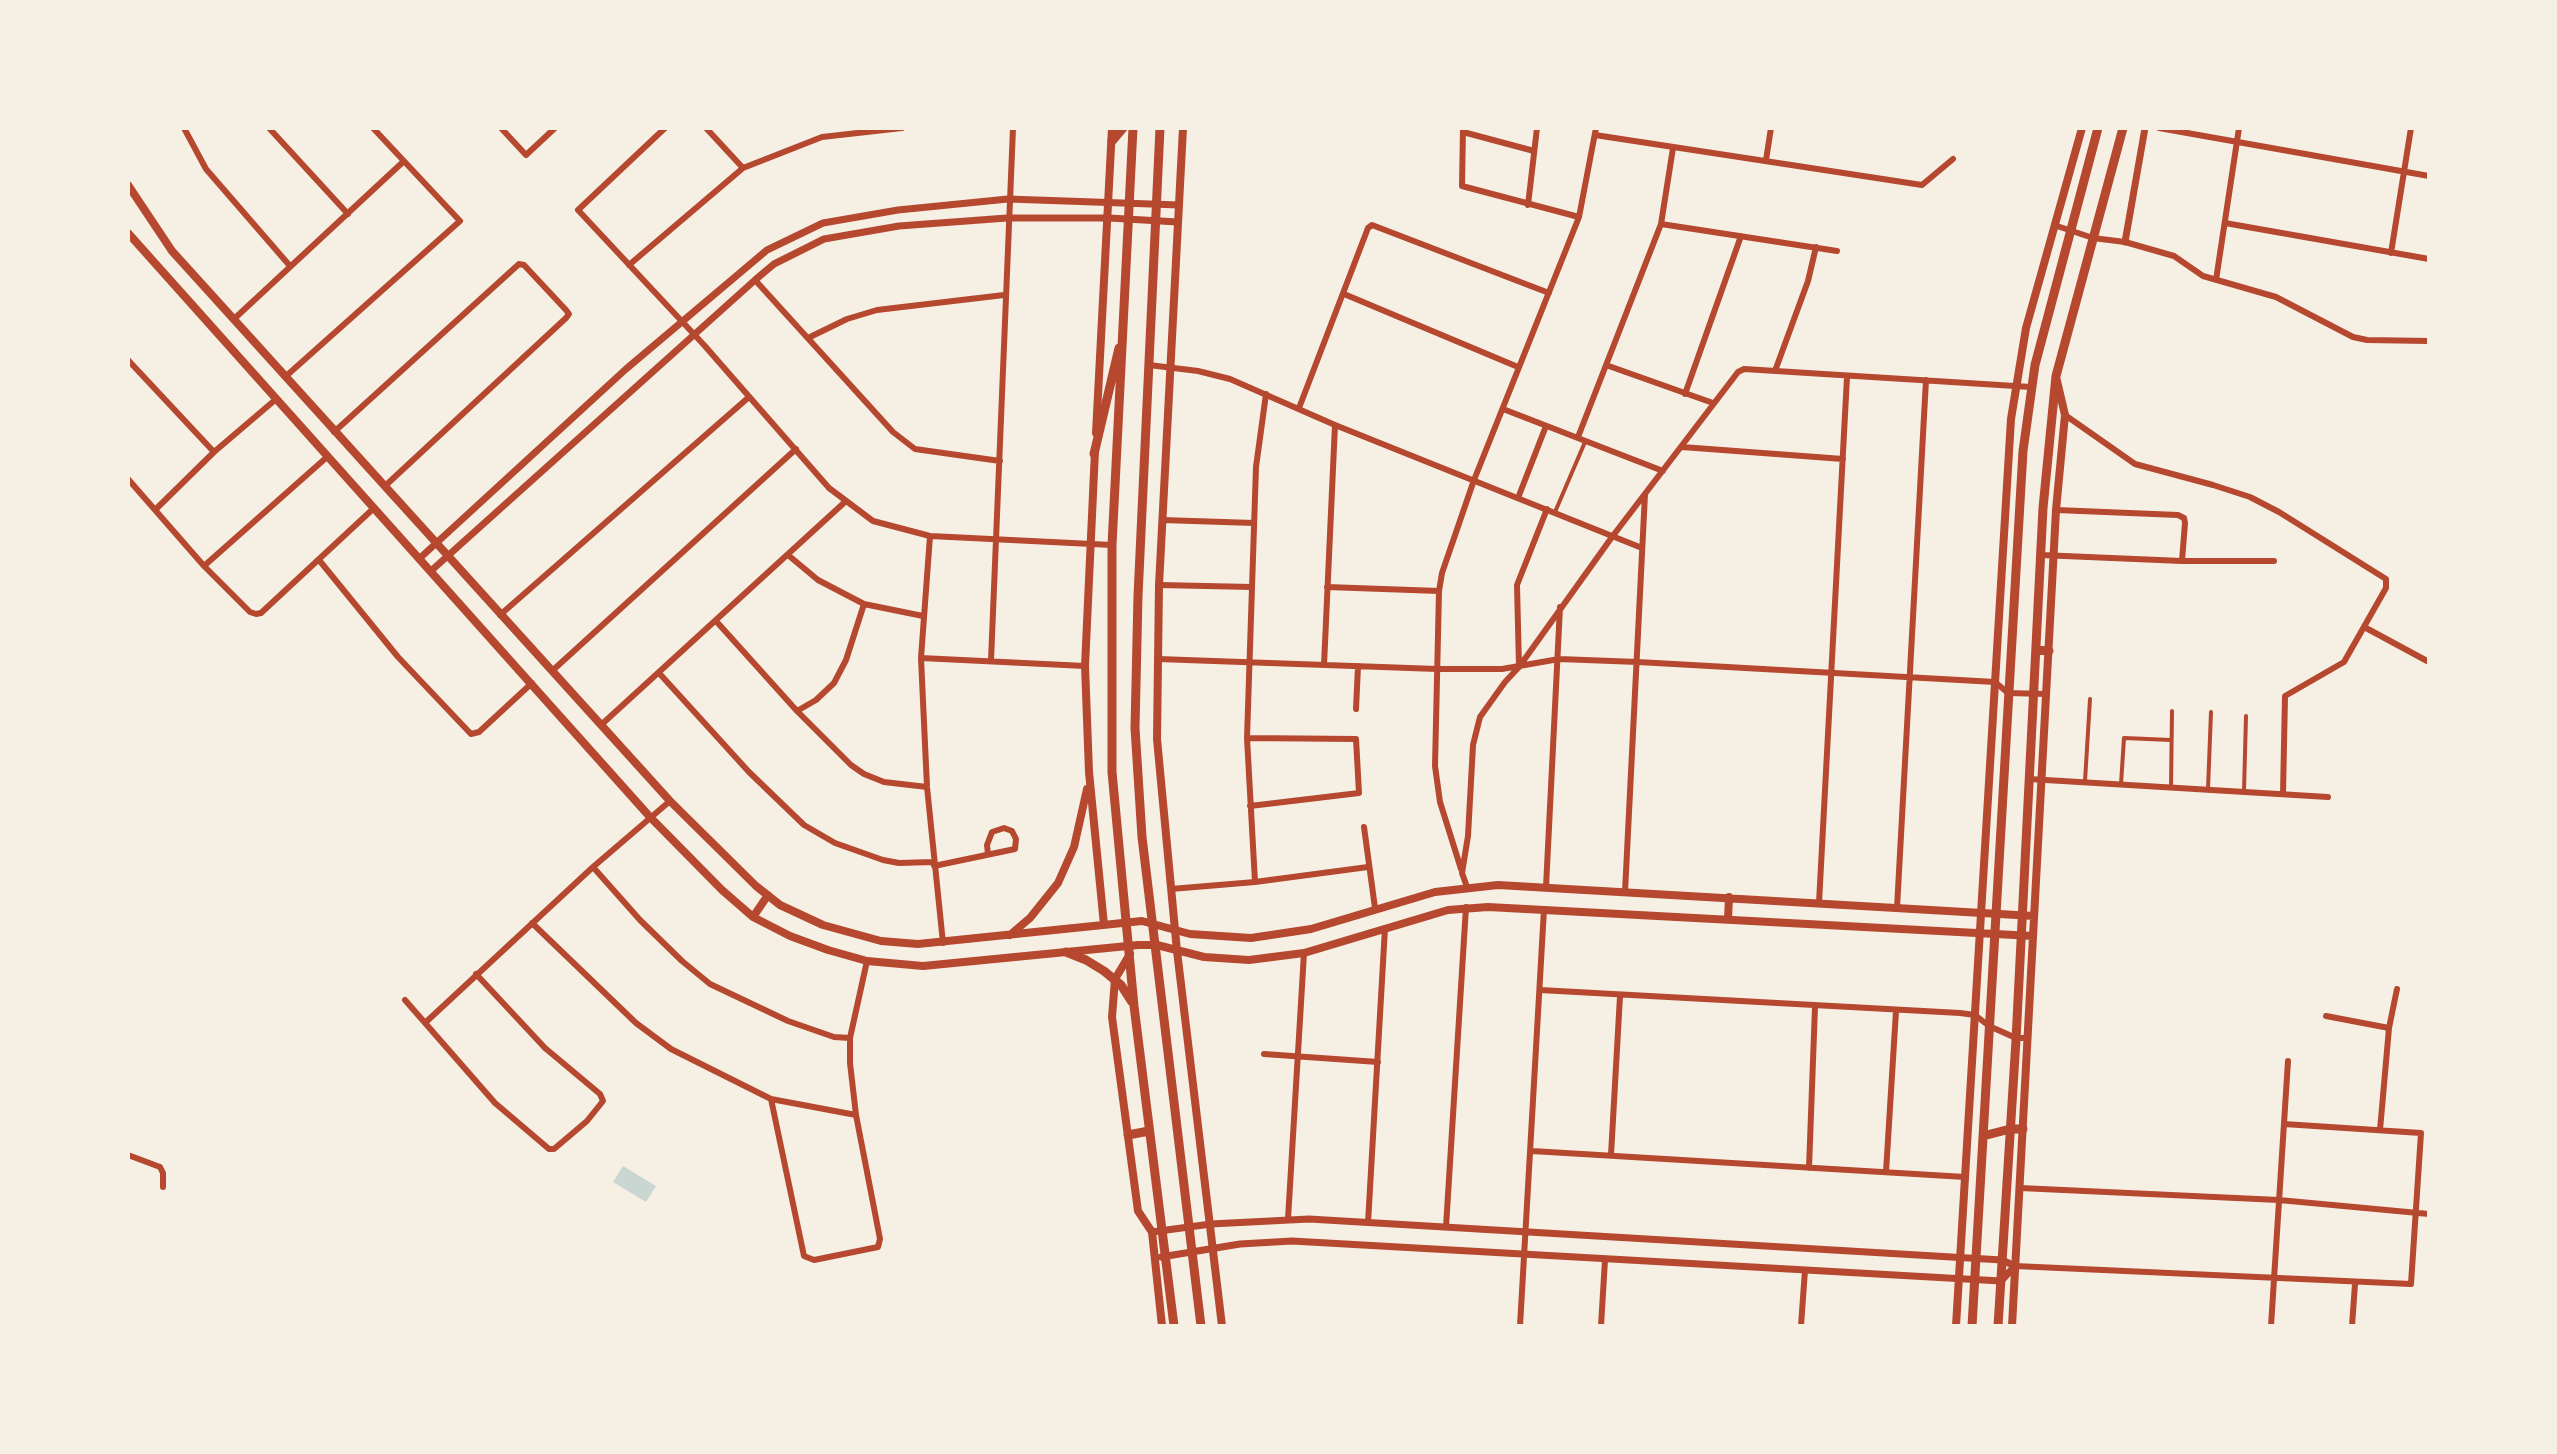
<!DOCTYPE html>
<style>
body{margin:0}
#map{position:relative;width:2557px;height:1454px;overflow:hidden;background:#f6efe4;font-family:"Titillium Web",sans-serif}
canvas{display:block}
.frame{position:absolute;inset:0;border:130px solid #f6efe4;pointer-events:none}
</style>
<div id="map">
<canvas width="2557" height="1454"></canvas>
<div class="frame"></div>
</div>
<script>
const g = document.querySelector('canvas').getContext('2d');
g.lineJoin = 'round';
function fill(path, color) { g.fillStyle = color; g.fill(path, 'evenodd'); }
const shape = rows => new Path2D(rows.map(r => 'M' + r).join(''));
function stroke(path, color, width, dash) { g.strokeStyle = color; g.lineWidth = width; g.lineCap = dash ? 'butt' : 'round'; g.setLineDash(dash || []); g.stroke(path); }
const water = shape([
 [623,1166,656,1186,646,1202,613,1182]
]);
const pedestrian = shape([
 [1555,512,1585,442],
 [2085,781,2090,699],
 [2121,784,2124,738,2171,740],
 [2171,787,2172,711],
 [2208,789,2211,712],
 [2244,791,2246,716]
]);
const minor = shape([
 [184,128,206,169,290,266],
 [269,128,348,214],
 [501,128,526,155,555,128],
 [665,128,578,210,704,345,829,488,873,521,930,536,1112,545],
 [706,128,743,168],
 [1463,128,1462,186,1579,217],
 [2159,128,2429,176],
 [1463,132,1534,151],
 [1595,135,1922,185,1953,159],
 [1766,160,1771,128],
 [1528,205,1537,128],
 [2225,223,2429,259],
 [1661,224,1837,251],
 [2054,225,2093,238,2125,242,2174,256,2203,276,2276,297,2353,337,2367,340,2429,341],
 [2391,253,2411,128],
 [629,265,743,168,822,137,902,128],
 [755,280,893,432,915,449,1000,461],
 [2216,280,2239,128],
 [1344,294,1518,367],
 [234,319,404,161],
 [808,338,847,319,877,310,1004,295],
 [128,360,214,452],
 [1149,365,1198,371,1230,379,1335,425,1642,548],
 [1606,365,1713,403],
 [1775,371,1808,281,1816,247],
 [285,377,460,221,373,128],
 [1685,394,1741,236],
 [1299,408,1368,228,1372,225,1549,293],
 [1503,409,1663,471],
 [2065,415,2135,464,2213,485,2250,497,2279,512,2386,579,2386,588,2344,662,2285,696,2283,794],
 [334,432,519,264,524,265,566,310,569,314,566,318,385,486],
 [1578,437,1661,224,1673,148],
 [1682,447,1843,459],
 [128,479,204,566,250,612,256,614,261,613,374,508],
 [1518,498,1546,426],
 [156,509,214,452,275,400],
 [2056,510,2178,515,2184,518,2185,523,2182,561],
 [1162,520,1254,523],
 [930,536,921,658,927,787,943,943],
 [788,555,818,580,864,604,923,616],
 [2041,555,2182,561,2274,561],
 [319,560,398,657,471,734,479,732,532,683],
 [204,566,327,457],
 [1159,585,1252,587],
 [1327,587,1439,591],
 [500,615,749,397],
 [716,621,797,711,851,765,864,774,884,782,927,787],
 [2366,628,2429,662],
 [921,658,1085,666],
 [1158,659,1437,669,1502,669,1559,659,1638,662,1995,682,2008,693,2046,694],
 [991,661,1013,128],
 [1324,665,1335,425],
 [1519,667,1517,585,1547,509],
 [552,671,796,449],
 [659,673,749,772,804,825,835,843,883,860,899,863,933,862],
 [1356,709,1358,666],
 [797,711,816,700,834,683,846,660,864,604],
 [601,725,846,501],
 [1247,738,1356,739,1359,793,1250,806],
 [2029,779,2328,797],
 [1364,827,1375,908],
 [934,866,1015,849,1016,839,1012,831,1004,828,992,832,987,845,988,854],
 [593,867,640,920,682,961,710,984,788,1021,834,1037,850,1038],
 [1461,869,1440,802,1435,766,1439,591,1442,573,1474,480,1579,217,1596,128],
 [1255,882,1247,738,1256,467,1266,394],
 [1467,887,1462,873,1468,836,1473,745,1480,717,1505,682,1519,667,1612,537,1738,372,1744,369,2031,387],
 [1546,887,1560,607],
 [1171,889,1255,882,1368,867],
 [1625,892,1645,494],
 [1819,903,1847,377],
 [1897,908,1926,380],
 [532,923,636,1023,671,1049,771,1099,856,1115],
 [1540,990,1960,1013,1975,1015,1989,1026,2016,1038,2028,1038],
 [405,1000,495,1103,549,1149,554,1149,587,1121,603,1101,600,1094,545,1048,476,974],
 [2326,1016,2389,1028],
 [426,1022,593,867,670,801],
 [1264,1054,1378,1062],
 [771,1099,804,1256,814,1260,878,1247,880,1239,856,1115,850,1063,850,1038,867,961],
 [2380,1130,2389,1028,2397,989],
 [1532,1151,1965,1177],
 [128,1155,160,1167,163,1173,163,1187],
 [1611,1155,1620,996],
 [1809,1168,1815,1007],
 [1886,1172,1896,1011],
 [2020,1188,2279,1200,2429,1214],
 [1288,1219,1304,953],
 [1368,1223,1385,928],
 [1446,1227,1466,907],
 [2015,1266,2411,1284,2421,1133,2284,1124],
 [1520,1326,1544,909],
 [1601,1326,1605,1260],
 [1801,1326,1805,1270],
 [2271,1326,2288,1061],
 [2352,1326,2355,1284]
]);
const tertiary = shape([
 [2125,242,2145,128],
 [420,558,626,369,767,250,823,223,898,210,1008,199,1179,205],
 [432,570,755,280,774,264,824,239,899,226,1007,218,1109,218,1178,222],
 [1152,1232,1211,1224,1309,1219,2002,1260,2015,1266,2001,1281,1292,1241,1240,1244,1161,1257]
]);
const secondary = shape([
 [1183,128,1159,585,1157,739,1177,951,1222,1326],
 [128,185,172,251,670,801,756,886,780,905,823,925,881,941,918,944,1142,921,1190,934,1251,938,1311,929,1435,892,1498,885,2034,916],
 [128,233,650,817,722,890,753,917,790,936,828,950,867,961,923,966,1138,945,1157,945,1204,957,1249,960,1304,953,1448,910,1488,907,2033,936],
 [1096,433,1112,128],
 [1095,451,1085,666,1089,772,1104,925],
 [753,917,768,895],
 [1728,919,1729,897],
 [1010,935,1030,918,1058,883,1074,847,1087,789],
 [1130,954,1115,979,1112,1017,1138,1211,1152,1232,1162,1326],
 [1956,1326,2011,419,2026,328,2082,128],
 [2012,1326,2056,510,2065,415,2057,381]
]);
const primary = shape([
 [1133,128,1112,545,1112,772,1134,1006,1174,1326],
 [1160,128,1138,596,1135,728,1142,837,1201,1326],
 [1112,141,1123,128],
 [1094,454,1119,348],
 [2037,650,2049,651],
 [1066,952,1086,960,1104,971,1121,985,1132,1002],
 [1128,1135,1149,1131],
 [1983,1136,2010,1129,2023,1129],
 [1972,1326,2023,451,2035,365,2098,128],
 [1998,1326,2016,1040,2043,508,2056,376,2123,128]
]);
fill(water, '#c9d6d2');
stroke(pedestrian, '#b5482f', 4);
stroke(minor, '#b5482f', 6);
stroke(tertiary, '#b5482f', 7);
stroke(secondary, '#b5482f', 8);
stroke(primary, '#b5482f', 9);
</script>
